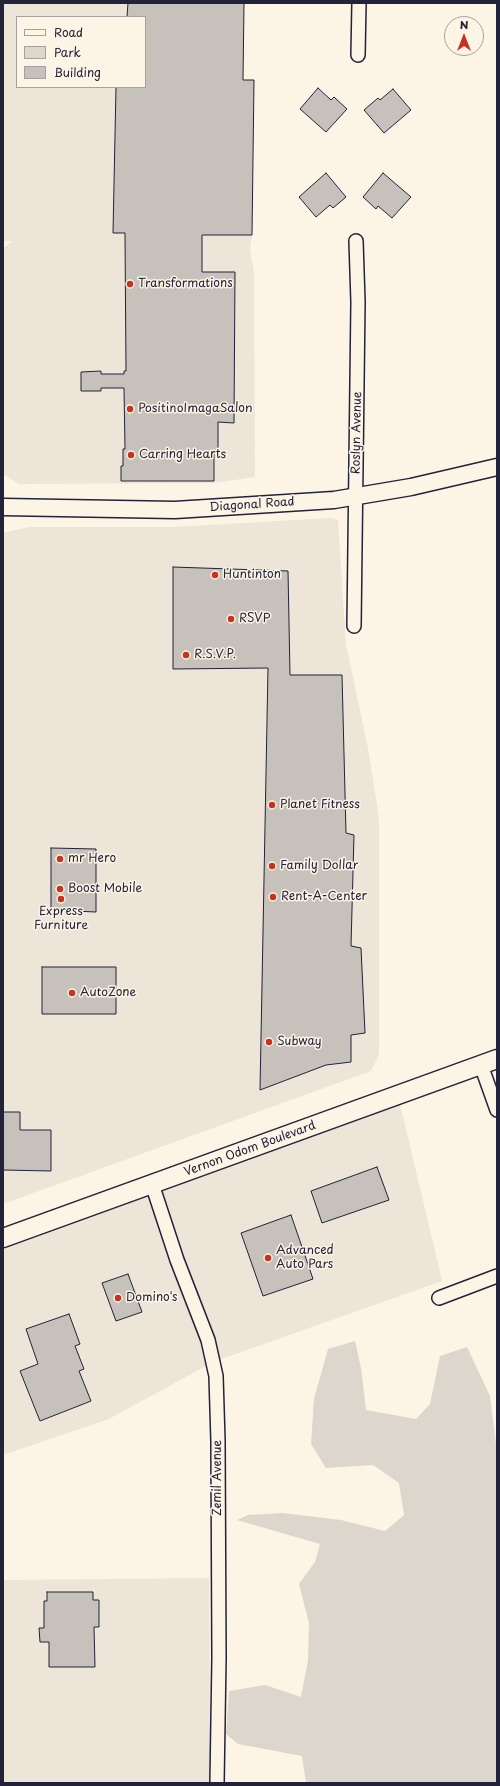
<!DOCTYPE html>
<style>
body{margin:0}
#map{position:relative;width:500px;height:1786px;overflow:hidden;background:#fcf5e5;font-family:"Playpen Sans",sans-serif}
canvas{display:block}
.frame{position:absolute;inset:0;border:4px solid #22223b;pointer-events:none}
.legend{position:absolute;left:16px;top:16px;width:130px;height:72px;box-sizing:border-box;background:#fcf5e5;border:1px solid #a5a1a1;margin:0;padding:5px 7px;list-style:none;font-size:12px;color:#22223b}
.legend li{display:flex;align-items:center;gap:8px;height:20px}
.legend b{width:20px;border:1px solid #a5a1a1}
.north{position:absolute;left:444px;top:16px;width:40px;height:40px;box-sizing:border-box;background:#fcf5e5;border:1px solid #a5a1a1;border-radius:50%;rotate:0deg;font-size:11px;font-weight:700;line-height:16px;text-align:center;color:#22223b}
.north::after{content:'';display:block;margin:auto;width:14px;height:18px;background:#c8321e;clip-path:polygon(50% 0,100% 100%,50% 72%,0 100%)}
</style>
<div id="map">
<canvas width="500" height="1786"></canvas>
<div class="frame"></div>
<ul class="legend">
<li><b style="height:5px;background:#fcf5e5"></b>Road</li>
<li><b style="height:11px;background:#dcd6cc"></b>Park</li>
<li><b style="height:11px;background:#c6c1bb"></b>Building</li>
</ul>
<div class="north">N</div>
</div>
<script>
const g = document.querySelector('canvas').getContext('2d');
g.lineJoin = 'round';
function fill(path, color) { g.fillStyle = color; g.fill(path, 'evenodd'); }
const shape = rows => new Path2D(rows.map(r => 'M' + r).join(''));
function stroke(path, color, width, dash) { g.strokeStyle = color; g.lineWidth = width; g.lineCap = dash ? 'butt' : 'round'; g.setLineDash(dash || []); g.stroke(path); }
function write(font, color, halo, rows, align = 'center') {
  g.font = font + ' "Playpen Sans",sans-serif'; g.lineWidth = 3; g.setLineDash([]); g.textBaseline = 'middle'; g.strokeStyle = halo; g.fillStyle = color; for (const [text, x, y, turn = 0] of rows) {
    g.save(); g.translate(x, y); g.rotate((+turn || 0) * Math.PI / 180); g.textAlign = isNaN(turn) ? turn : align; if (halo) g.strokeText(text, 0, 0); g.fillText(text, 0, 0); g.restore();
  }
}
const built = shape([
 [3,3,244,3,243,80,254,80,252,235,250,250,254,273,255,477,213,483,19,484,3,474,3,249,12,241,3,241],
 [17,17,145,17,145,87,17,87],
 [330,518,338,520,346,645,368,748,379,819,379,1055,371,1071,3,1204,3,533,29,527,175,527],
 [398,1095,442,1281,213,1362,109,1419,3,1455,3,1238],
 [209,1578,210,1783,3,1783,3,1580]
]);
const green = shape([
 [355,1341,361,1368,366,1410,416,1419,430,1404,440,1356,467,1347,490,1396,497,1452,497,1783,306,1783,302,1756,238,1744,226,1734,229,1691,265,1685,301,1697,308,1660,309,1623,299,1584,315,1562,320,1544,237,1520,248,1515,282,1513,341,1520,385,1531,404,1515,399,1483,373,1465,326,1468,311,1444,314,1399,328,1349]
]);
const building = shape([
 [128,3,244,3,243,80,254,80,252,235,202,235,202,272,235,272,234,423,218,422,218,451,214,451,214,481,121,481,121,466,123,466,123,449,125,449,124,388,101,388,101,391,81,391,81,372,101,371,101,374,124,374,124,371,126,371,125,233,113,233,116,87,145,87,145,17,127,17,128,3],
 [318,88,331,100,334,97,347,109,326,132,300,109,318,88],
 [393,89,411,110,384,133,364,110,378,98,380,100,393,89],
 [326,173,346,197,333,208,330,205,316,217,299,197,326,173],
 [383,173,411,197,392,218,378,206,376,209,363,197,383,173],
 [173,567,288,571,290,675,342,675,346,833,354,835,351,946,361,948,365,1033,351,1035,351,1062,326,1065,260,1090,268,668,173,669,173,567],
 [51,848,96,849,96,912,51,910,51,848],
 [42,967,116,967,116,1014,42,1014,42,967],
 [3,1112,20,1112,20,1130,51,1130,51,1171,3,1170,3,1112],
 [377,1167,389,1200,322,1223,311,1191,377,1167],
 [291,1215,313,1279,263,1296,241,1233,291,1215],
 [128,1274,142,1312,116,1321,102,1283,128,1274],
 [69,1314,80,1344,75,1346,84,1369,79,1371,91,1401,40,1421,20,1371,38,1364,26,1329,69,1314],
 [47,1592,93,1592,93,1600,99,1600,99,1627,94,1627,95,1667,49,1667,49,1642,40,1642,39,1628,44,1628,44,1601,47,1601,47,1592]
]);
const minor = shape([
 [358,55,359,3],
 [354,626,358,302,356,241],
 [481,1065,497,1110],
 [152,1184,177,1260,208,1340,216,1376,218,1441,219,1658,217,1783],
 [439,1298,497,1276]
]);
const tertiary = shape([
 [3,507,175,510,334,500,411,487,497,467]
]);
const secondary = shape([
 [3,1238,497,1059]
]);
const markers = [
 [130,284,4,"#c8321e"],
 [130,409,4,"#c8321e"],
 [131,455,4,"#c8321e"],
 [215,575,4,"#c8321e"],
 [231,619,4,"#c8321e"],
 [186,655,4,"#c8321e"],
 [272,805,4,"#c8321e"],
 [60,859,4,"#c8321e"],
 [272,866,4,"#c8321e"],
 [60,889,4,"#c8321e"],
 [273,897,4,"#c8321e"],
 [61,899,4,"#c8321e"],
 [72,993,4,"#c8321e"],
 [269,1042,4,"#c8321e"],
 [268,1258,4,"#c8321e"],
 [118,1298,4,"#c8321e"]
];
const poiNames = [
 ["Transformations",138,284],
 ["PositinoImagaSalon",138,409],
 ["Carring Hearts",139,455],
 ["Huntinton",223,575],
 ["RSVP",239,619],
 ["R.S.V.P.",194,655],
 ["Planet Fitness",280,805],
 ["mr Hero",68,859],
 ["Family Dollar",280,866],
 ["Boost Mobile",68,889],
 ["Rent-A-Center",281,897],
 ["Express",61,912,"center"],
 ["Furniture",61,926,"center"],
 ["AutoZone",80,993],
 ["Subway",277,1042],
 ["Advanced",276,1251],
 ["Auto Pars",276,1265],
 ["Domino's",126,1298]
];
const streetNames = [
 ["Roslyn Avenue",357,433,-89],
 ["Diagonal Road",252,505,-4],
 ["Vernon Odom Boulevard",250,1149,-20],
 ["Zemil Avenue",218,1478,-90]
];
fill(built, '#ece5d8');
fill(green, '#dcd6cc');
fill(building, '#c6c1bb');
stroke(building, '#22223b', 1);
stroke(minor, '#22223b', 16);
stroke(tertiary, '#22223b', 19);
stroke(secondary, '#22223b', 21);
stroke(minor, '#fcf5e5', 13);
stroke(tertiary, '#fcf5e5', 16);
stroke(secondary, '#fcf5e5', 18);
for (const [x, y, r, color] of markers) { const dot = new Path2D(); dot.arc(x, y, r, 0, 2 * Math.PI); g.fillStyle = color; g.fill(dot); stroke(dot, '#fcf5e5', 1.5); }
write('12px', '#22223b', '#fcf5e5', poiNames, 'left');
write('12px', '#22223b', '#fcf5e5', streetNames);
</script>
